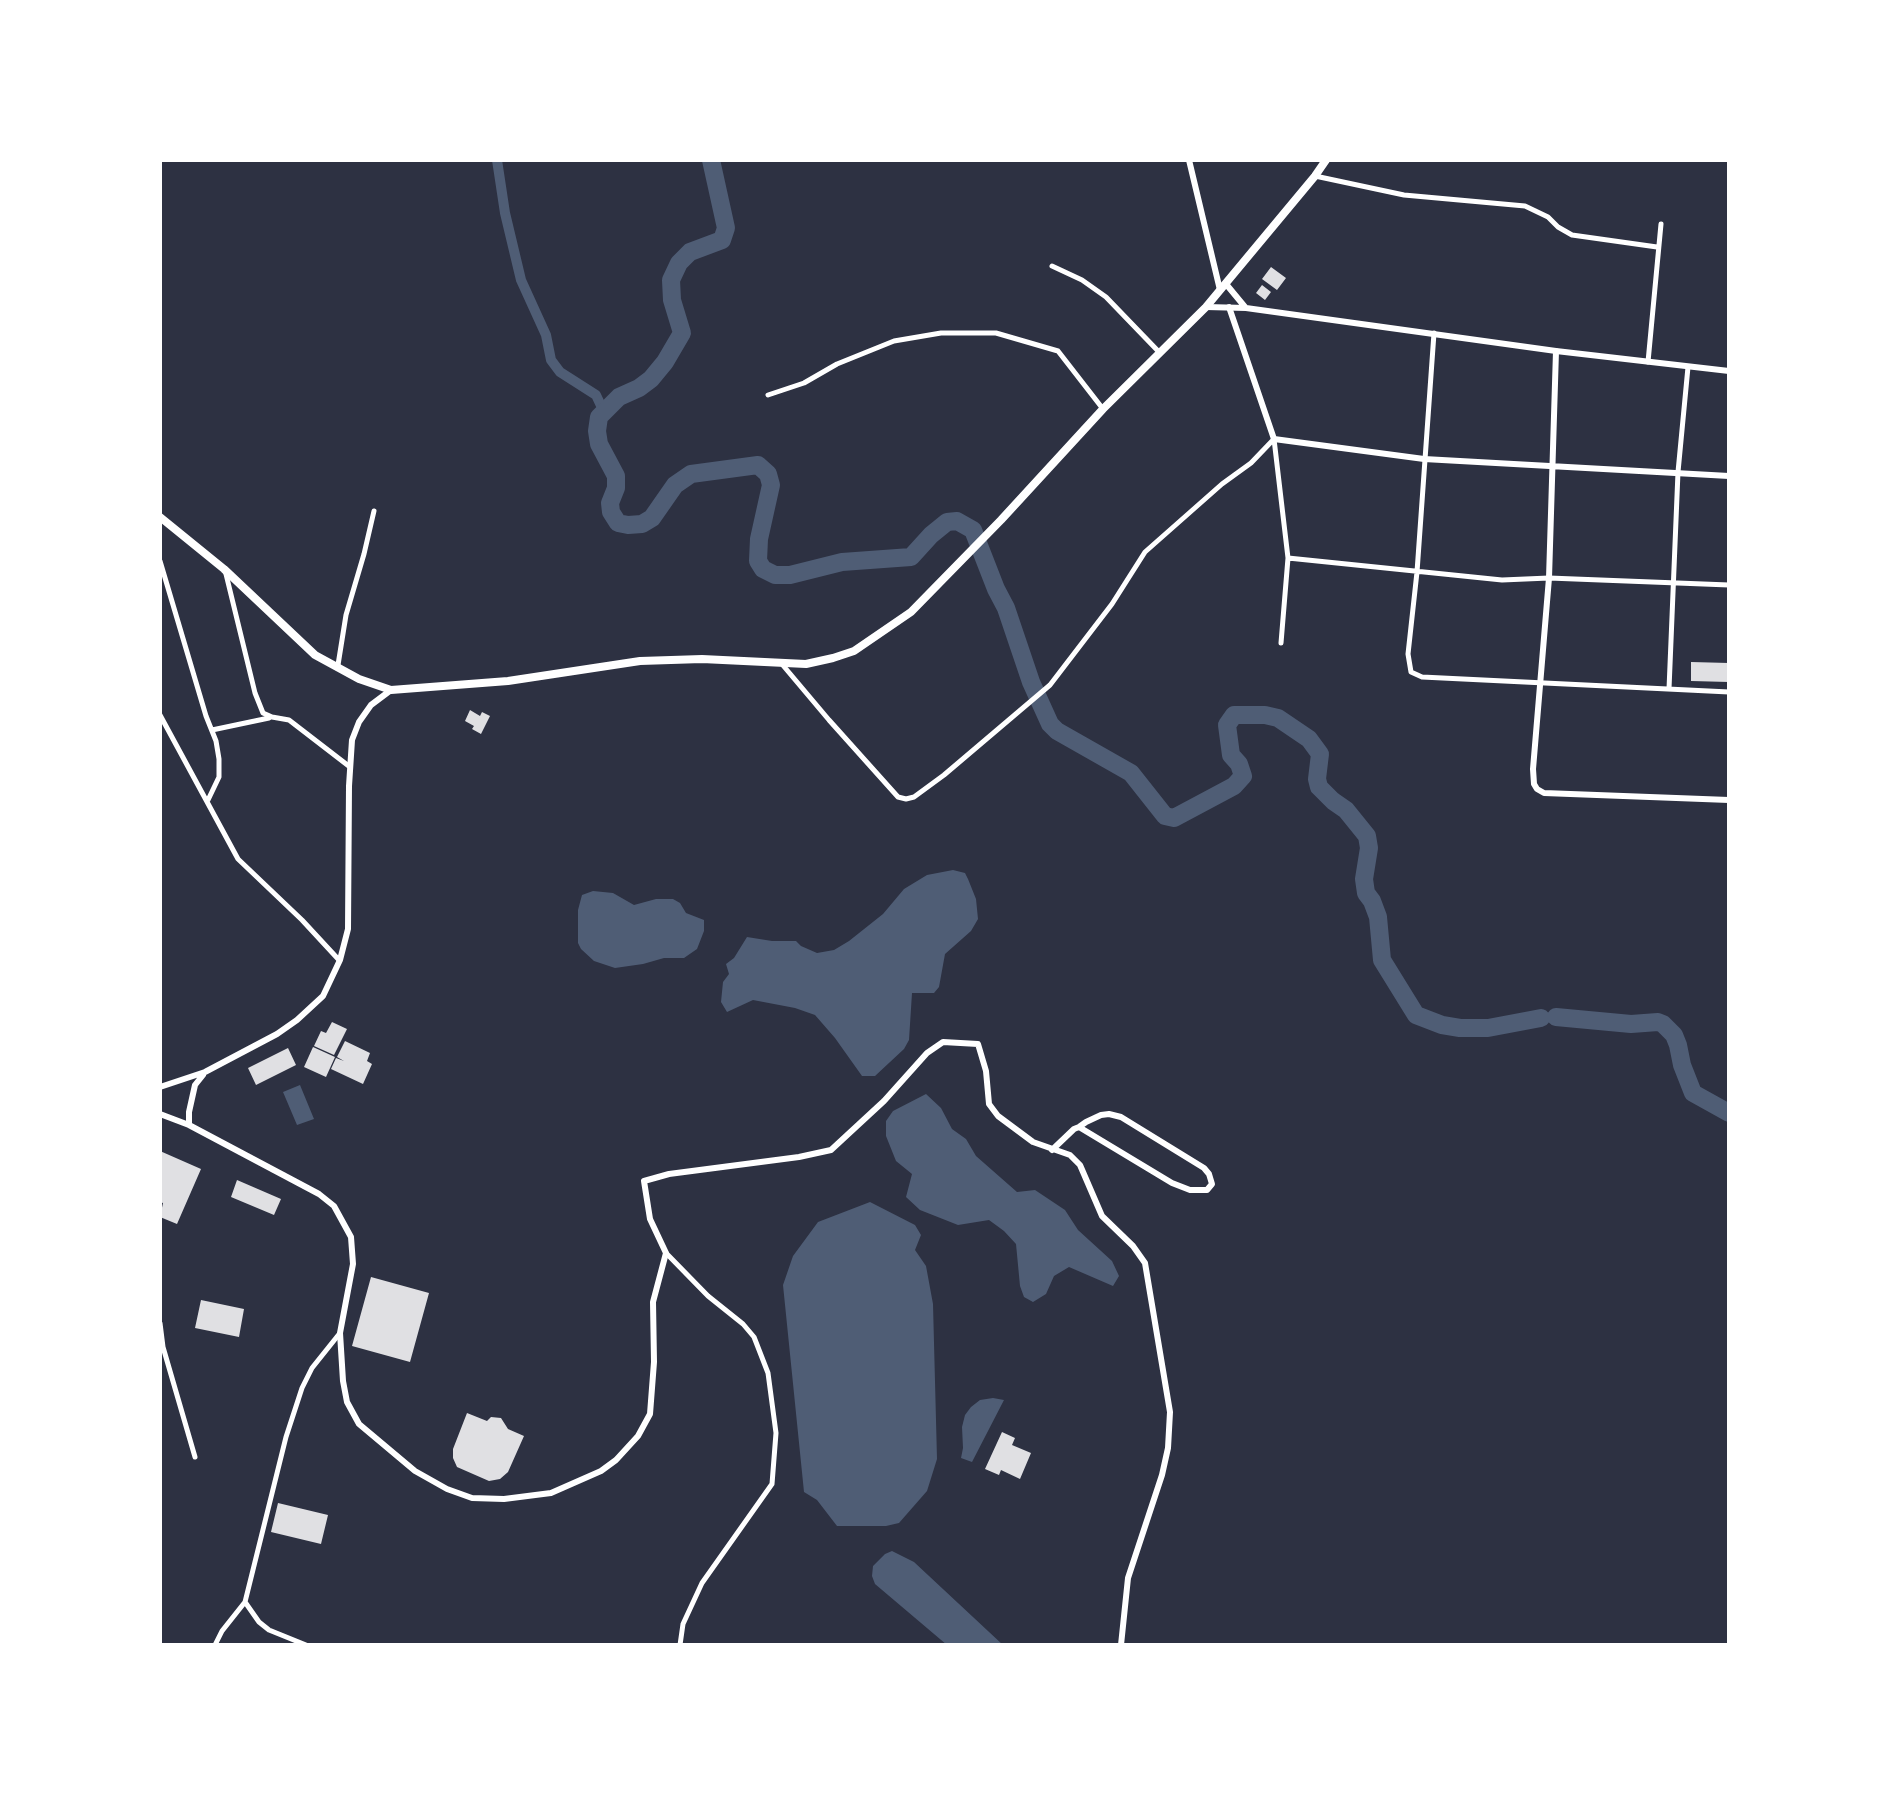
<!DOCTYPE html>
<style>
body{margin:0}
#map{position:relative;width:1889px;height:1805px;overflow:hidden;background:#2d3142;font-family:"Space Grotesk",sans-serif}
canvas{display:block}
.frame{position:absolute;inset:0;border:162px solid #fff;pointer-events:none}
</style>
<div id="map">
<canvas width="1889" height="1805"></canvas>
<div class="frame"></div>
</div>
<script>
const context = document.querySelector('canvas').getContext('2d');
context.lineJoin = 'round';
function fill(path, color) { context.fillStyle = color; context.fill(path, 'evenodd'); }
const poly = rows => new Path2D(rows.map(r => 'M' + r).join(''));
function strokePath(path, color, width, dash) { context.strokeStyle = color; context.lineWidth = width; context.lineCap = dash ? 'butt' : 'round'; context.setLineDash(dash || []); context.stroke(path); }
const water = poly([
 [953,870,965,873,968,879,976,899,978,919,971,931,945,954,939,987,934,993,912,993,909,1040,904,1049,875,1076,862,1076,835,1038,815,1015,795,1008,753,1000,727,1012,721,1002,723,982,729,974,726,964,734,958,747,937,772,941,796,941,801,946,817,953,834,950,849,941,883,914,904,889,927,875],
 [593,891,613,893,634,905,656,899,673,899,680,903,686,913,704,920,704,931,697,949,684,958,664,958,643,964,615,968,594,961,581,949,578,943,578,910,582,895],
 [300,1085,314,1119,297,1125,283,1092],
 [926,1094,941,1108,952,1129,966,1139,976,1156,1017,1192,1035,1190,1065,1210,1078,1230,1112,1261,1119,1276,1113,1286,1069,1267,1054,1276,1046,1294,1033,1302,1024,1297,1020,1286,1016,1244,1004,1231,989,1220,958,1225,920,1210,906,1197,912,1174,896,1161,886,1136,886,1121,893,1111],
 [870,1202,915,1225,921,1235,915,1250,926,1266,933,1304,937,1459,927,1491,899,1523,886,1526,837,1526,817,1500,804,1492,783,1285,793,1256,818,1222],
 [993,1398,1004,1400,972,1462,961,1458,963,1448,962,1427,965,1415,971,1407,980,1400],
 [892,1551,914,1562,1003,1645,947,1645,875,1584,872,1576,873,1566,885,1554]
]);
const canal = poly([
 [497,160,505,213,521,280,546,335,551,360,560,372,596,395,603,410]
]);
const river = poly([
 [711,160,726,228,722,240,690,252,679,263,671,280,672,300,682,333,665,362,651,379,639,388,619,397,599,417,597,431,599,444,616,476,616,488,610,503,611,512,618,523,628,525,642,524,652,518,675,485,691,474,758,465,768,474,771,485,759,539,758,561,763,569,775,575,790,575,842,562,911,557,931,535,947,522,957,521,973,530,996,589,1006,608,1031,682,1050,724,1057,731,1131,773,1165,816,1174,818,1234,786,1243,776,1239,764,1231,755,1227,725,1234,715,1265,715,1278,718,1309,739,1320,754,1317,779,1319,787,1333,801,1346,810,1367,836,1369,848,1364,879,1366,893,1372,901,1378,917,1382,960,1416,1015,1442,1025,1460,1028,1488,1028,1541,1018],
 [1556,1017,1631,1024,1658,1022,1663,1024,1674,1035,1678,1045,1682,1065,1693,1093,1729,1113]
]);
const building = poly([
 [1271,267,1286,278,1277,290,1262,279],
 [1262,285,1271,292,1265,300,1256,293],
 [1691,662,1729,663,1729,682,1691,681],
 [470,710,480,716,482,712,490,716,481,734,472,729,474,726,465,721],
 [332,1022,347,1029,334,1055,314,1046,321,1031,326,1033],
 [345,1041,370,1053,367,1061,372,1064,363,1084,331,1069,336,1058,344,1061,337,1057],
 [313,1047,335,1057,326,1077,304,1067],
 [288,1048,296,1065,256,1085,248,1068],
 [160,1151,201,1169,177,1224,160,1217,163,1203,160,1202],
 [237,1180,281,1199,274,1215,231,1197],
 [371,1277,429,1293,410,1362,352,1346],
 [201,1300,244,1309,239,1337,195,1328],
 [467,1413,487,1421,491,1417,501,1418,508,1429,524,1436,508,1472,500,1479,489,1481,457,1467,453,1458,453,1449],
 [1002,1432,1015,1438,1012,1445,1031,1453,1020,1479,1001,1470,999,1475,985,1469],
 [278,1503,328,1515,321,1544,271,1532]
]);
const minor = poly([
 [1315,176,1404,195,1525,206,1548,217,1558,227,1572,235,1657,247],
 [1052,266,1082,280,1106,297,1159,352],
 [1434,333,1417,572,1408,654,1411,672,1422,677,1729,692],
 [1648,362,1661,224],
 [768,395,804,383,837,364,894,341,941,333,996,333,1058,351,1103,409],
 [1274,439,1288,558,1281,643],
 [1288,558,1502,580,1549,578,1729,585],
 [160,561,206,716,216,741,219,759,219,777,208,800],
 [225,570,255,693,263,713,272,717,289,720,350,767],
 [781,663,829,720,898,797,906,799,914,797,944,775,1050,685,1112,604,1145,552,1222,484,1251,463,1274,439],
 [338,665,346,615,364,554,374,511],
 [1669,689,1678,472,1688,367],
 [160,715,238,859,302,920,339,960],
 [212,730,269,718],
 [666,1253,708,1296,743,1324,754,1337,768,1373,776,1433,772,1484,702,1583,683,1624,680,1645],
 [160,1323,163,1347,195,1457],
 [245,1602,259,1622,269,1630,306,1645],
 [215,1645,222,1631,245,1602,286,1437,302,1388,312,1368,340,1333]
]);
const tertiary = poly([
 [1189,160,1220,290],
 [1229,307,1274,439,1424,459,1729,476],
 [1556,351,1549,578,1533,769,1534,784,1537,789,1544,793,1729,800],
 [160,1087,205,1072,277,1034,297,1020,323,996,340,960,348,929,349,786,352,740,359,722,371,705,391,690],
 [160,1114,189,1125,319,1194,334,1206,351,1237,353,1264,340,1333,343,1381,347,1402,359,1424,415,1471,447,1489,472,1498,504,1499,551,1493,601,1471,616,1460,638,1436,650,1414,654,1362,653,1302,666,1253,650,1219,644,1181,669,1174,799,1157,831,1150,884,1101,927,1053,943,1042,978,1044,986,1071,989,1104,998,1116,1033,1142,1070,1155,1080,1165,1102,1216,1133,1246,1145,1263,1170,1412,1168,1448,1162,1475,1128,1578,1121,1645],
 [189,1125,189,1112,195,1085,203,1075],
 [1052,1150,1074,1129,1079,1127,1086,1122,1101,1115,1109,1114,1121,1117,1204,1168,1209,1174,1212,1184,1207,1190,1190,1190,1172,1183,1079,1127]
]);
const secondary = poly([
 [1226,284,1245,307],
 [1206,307,1246,308,1556,351,1729,371]
]);
const primary = poly([
 [160,517,224,569,315,655,359,679,391,690,508,681,640,661,702,659,806,664,833,658,854,651,911,612,1001,520,1103,409,1206,307,1315,176,1326,160]
]);
fill(water, '#4f5d75');
strokePath(canal, '#4f5d75', 10);
strokePath(river, '#4f5d75', 18);
fill(building, '#e0e0e3');
strokePath(minor, '#fff', 5);
strokePath(tertiary, '#fff', 6);
strokePath(secondary, '#fff', 6);
strokePath(primary, '#fff', 8);
</script>
